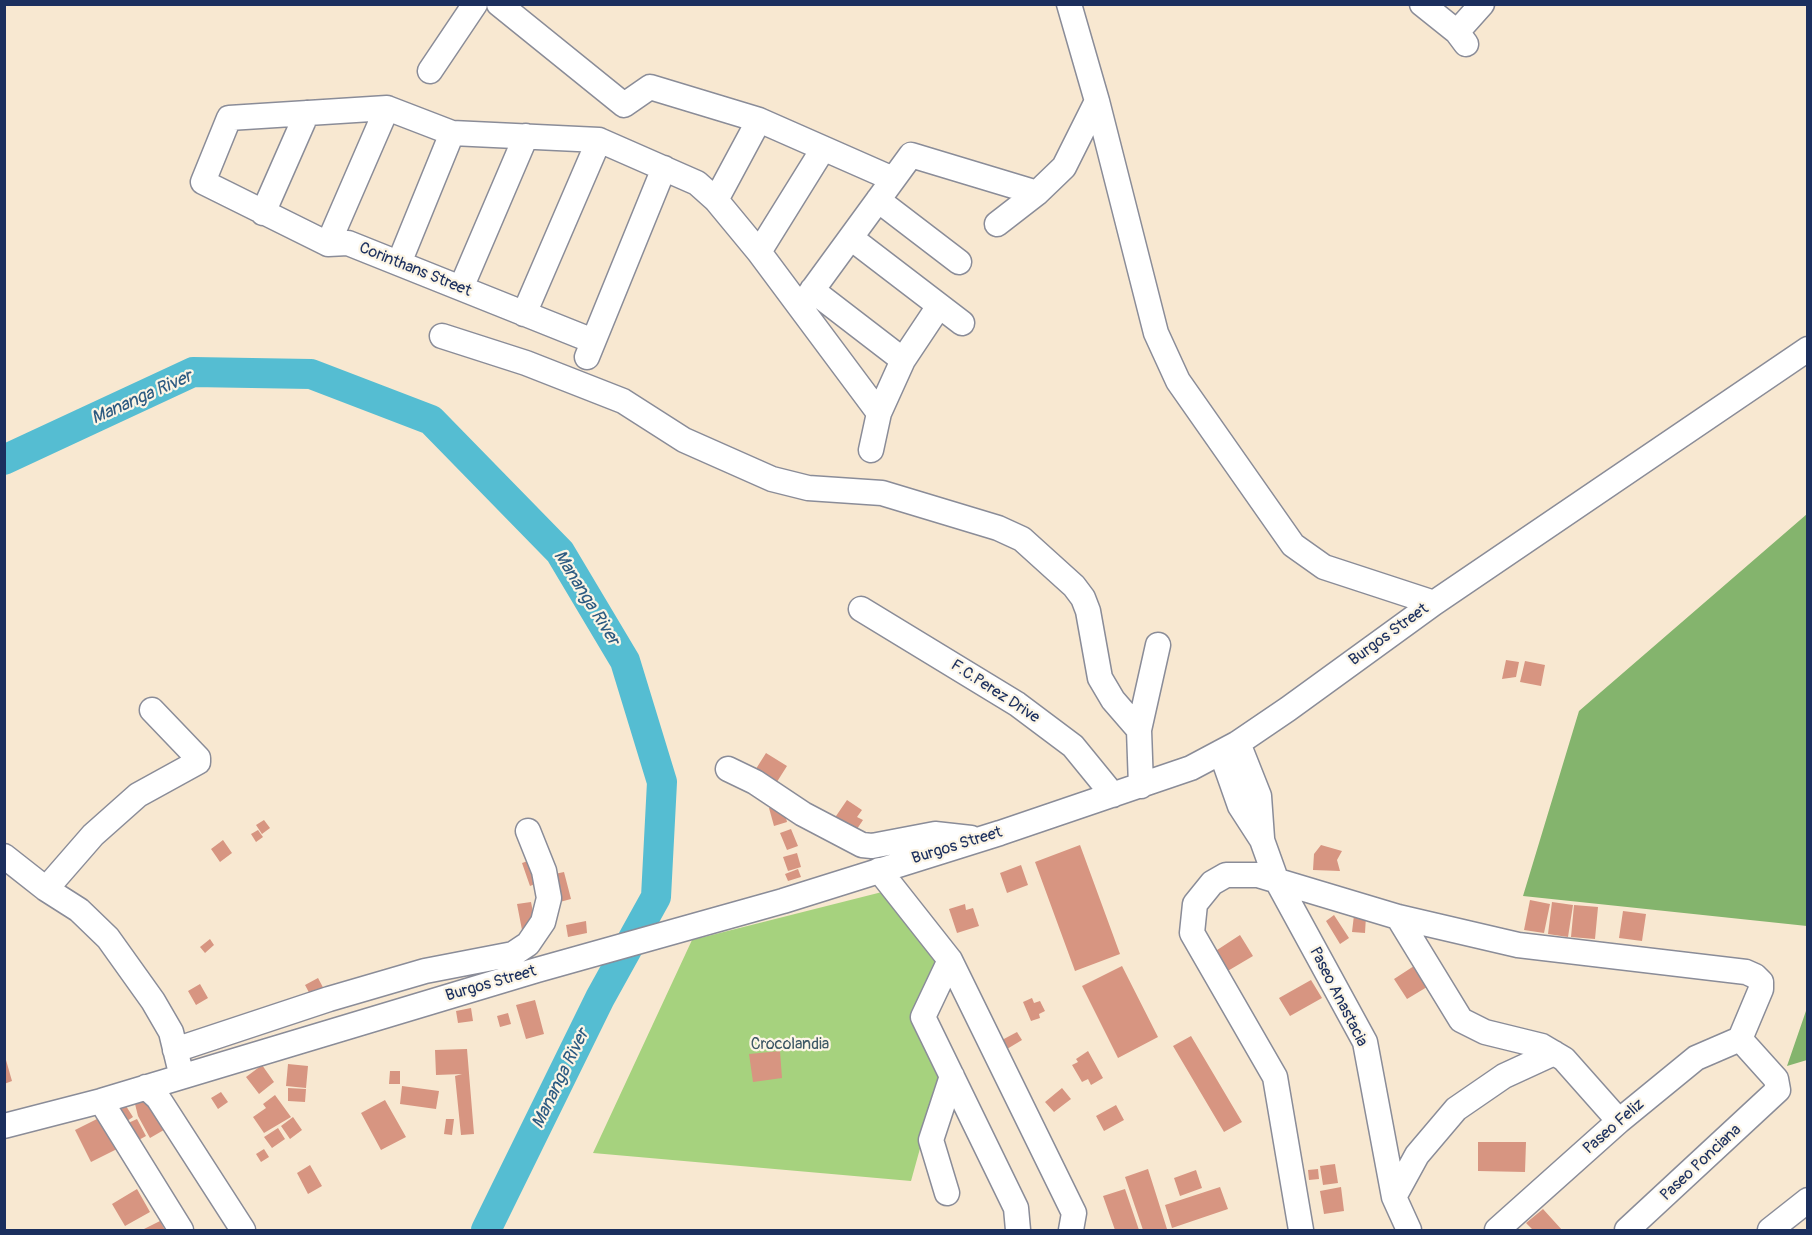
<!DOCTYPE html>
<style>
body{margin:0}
#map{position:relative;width:1812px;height:1235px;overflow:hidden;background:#f8e8d1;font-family:Pangolin,sans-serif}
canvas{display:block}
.frame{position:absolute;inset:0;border:6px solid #1b2f5e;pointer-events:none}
</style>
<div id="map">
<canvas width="1812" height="1235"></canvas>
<div class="frame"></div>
</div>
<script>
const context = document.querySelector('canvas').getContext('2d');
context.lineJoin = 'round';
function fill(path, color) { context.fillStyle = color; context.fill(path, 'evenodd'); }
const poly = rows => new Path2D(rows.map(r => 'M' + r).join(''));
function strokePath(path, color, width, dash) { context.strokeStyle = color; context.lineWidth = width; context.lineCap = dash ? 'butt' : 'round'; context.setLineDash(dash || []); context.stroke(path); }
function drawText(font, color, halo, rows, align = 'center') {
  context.font = font + ' Pangolin,sans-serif'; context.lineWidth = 4.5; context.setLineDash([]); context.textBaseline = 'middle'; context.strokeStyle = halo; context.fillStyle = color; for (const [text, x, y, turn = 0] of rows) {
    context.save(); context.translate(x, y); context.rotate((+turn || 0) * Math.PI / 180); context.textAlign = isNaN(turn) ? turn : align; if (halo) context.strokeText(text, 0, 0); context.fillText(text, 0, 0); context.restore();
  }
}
const green = poly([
 [886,891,939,958,911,1012,942,1069,911,1181,593,1153,692,940]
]);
const forest = poly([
 [1807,514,1807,926,1523,896,1579,711],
 [1807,1008,1807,1060,1787,1066]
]);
const river = poly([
 [4,460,193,372,311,374,431,420,560,552,625,661,662,782,656,897,600,998,486,1230]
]);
const building = poly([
 [1506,660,1519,662,1516,677,1502,679],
 [1525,661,1545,665,1541,686,1520,682],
 [766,753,787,766,775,785,754,772],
 [847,800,862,810,857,817,863,820,855,832,834,819],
 [783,805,787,822,774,826,769,808],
 [264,820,270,828,262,834,256,825],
 [791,829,798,846,787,850,780,833],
 [258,830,263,837,256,842,251,834],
 [223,840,232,853,220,862,211,849],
 [1080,845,1120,954,1075,971,1035,862],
 [1321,845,1342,851,1337,860,1340,871,1313,870,1314,854],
 [797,853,801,867,788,871,783,857],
 [537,858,545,880,530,886,522,863],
 [1021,865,1028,885,1007,893,1000,873],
 [798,869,801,877,788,881,785,874],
 [564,872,571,899,556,903,550,875],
 [1530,900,1550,904,1544,933,1524,930],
 [531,902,536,927,522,930,517,904],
 [1552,902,1573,905,1568,937,1548,934],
 [965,904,966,910,973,908,979,926,957,933,949,909],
 [1574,905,1598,907,1595,939,1571,937],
 [1623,911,1646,914,1642,941,1619,938],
 [1334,915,1349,938,1340,944,1326,921],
 [1354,915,1366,916,1365,933,1352,932],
 [586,921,587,933,568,937,566,925],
 [1240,935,1253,956,1226,972,1214,952],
 [210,939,214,945,205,953,200,947],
 [1122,966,1158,1037,1118,1058,1082,986],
 [1414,966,1427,987,1407,999,1394,979],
 [318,978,326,993,313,1000,305,985],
 [1311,980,1322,998,1290,1016,1279,998],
 [200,984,208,998,196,1005,188,991],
 [1032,998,1034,1003,1040,1001,1045,1011,1039,1014,1040,1018,1031,1021,1023,1002],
 [535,1000,544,1034,526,1039,516,1005],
 [471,1008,473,1021,458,1023,456,1011],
 [508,1013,511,1024,500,1027,497,1016],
 [1017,1032,1022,1040,1007,1049,1002,1040],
 [1191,1036,1242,1122,1224,1132,1173,1046],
 [467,1049,474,1134,461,1135,455,1076,462,1074,436,1075,435,1050],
 [780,1051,782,1078,753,1082,749,1054],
 [1088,1051,1103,1078,1091,1085,1088,1079,1082,1082,1072,1065,1078,1062,1076,1059],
 [4,1053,12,1081,4,1084],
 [288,1064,308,1066,306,1088,286,1086],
 [262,1065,274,1082,259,1094,246,1077],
 [390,1071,400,1071,400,1084,389,1084],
 [402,1086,439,1091,436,1109,400,1104],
 [288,1088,306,1089,305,1102,288,1101],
 [1062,1088,1071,1099,1054,1112,1045,1102],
 [221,1092,228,1102,218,1109,211,1098],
 [275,1095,291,1117,264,1133,253,1117,266,1108,263,1104],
 [152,1097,169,1127,150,1138,138,1116,135,1104],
 [385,1100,406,1137,381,1150,361,1113],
 [1116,1105,1124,1120,1104,1131,1096,1116],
 [126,1106,133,1117,124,1123,116,1112],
 [107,1114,123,1146,91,1162,75,1130],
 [293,1117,302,1130,290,1139,281,1126],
 [137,1119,146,1136,135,1142,126,1124],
 [446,1119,454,1119,452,1135,444,1134],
 [278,1128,285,1139,272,1148,264,1137],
 [1478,1142,1526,1142,1525,1172,1478,1171],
 [264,1149,269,1157,261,1162,256,1154],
 [1335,1164,1338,1183,1323,1185,1320,1166],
 [310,1165,322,1186,308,1194,297,1173],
 [1148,1169,1167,1229,1162,1230,1143,1230,1125,1177],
 [1318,1169,1319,1179,1309,1180,1308,1170],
 [1196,1170,1202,1188,1180,1196,1174,1178],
 [1220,1187,1228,1209,1172,1228,1165,1205],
 [1341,1187,1344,1211,1324,1214,1320,1191],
 [137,1189,150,1212,125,1226,112,1204],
 [1125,1189,1139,1230,1115,1230,1103,1196],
 [1543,1209,1562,1230,1533,1230,1526,1223],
 [160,1221,165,1230,142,1230]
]);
const minor = poly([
 [499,4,624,105,650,87,759,120,893,179],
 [1069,4,1097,101,1156,333,1178,381,1293,545,1324,567,1434,603],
 [1422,4,1457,32,1466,44],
 [1457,32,1482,4],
 [430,71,475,4],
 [716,200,759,120],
 [878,200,959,262],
 [263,213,307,113],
 [997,224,1037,193,1064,167,1097,101],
 [851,238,962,323],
 [328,244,387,108],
 [759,252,823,149],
 [399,263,452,133],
 [461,288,526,136],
 [812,290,903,360],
 [800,307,911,155,1037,193],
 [524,314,599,140],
 [442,336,526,363,623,401,684,440,772,479,808,488,882,493,998,528,1022,539,1074,586,1083,598,1088,611,1100,678,1113,700,1139,730],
 [593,341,348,243,328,244,203,182,229,118,387,108,452,133,599,140,697,183,716,200,759,252,879,413],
 [587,357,664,168],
 [871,450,879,413,903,360,939,306],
 [861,609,1017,704,1073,746,1113,795],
 [1238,743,1259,796,1262,838],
 [1221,752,1240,806,1262,840,1276,879,1365,1042,1394,1197,1409,1230],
 [728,769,755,782,803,814,862,845,872,846,935,834,971,838],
 [1141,786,1139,730,1158,645],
 [4,856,46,889,79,910,108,938,153,1001,171,1032,179,1065],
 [879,870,950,960,1074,1213,1071,1230],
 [46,889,93,835,138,795,198,762,198,758,152,710],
 [1398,917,1461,1020,1485,1032,1542,1046,1564,1059,1619,1121],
 [950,960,923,1017,1016,1208,1018,1230],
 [175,1050,329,999,425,971,513,954,528,944,543,922,549,898,544,871,528,831],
 [146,1087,158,1098,243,1230],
 [101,1101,181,1230],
 [4,1126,101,1101,537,970,783,901,1000,833,1191,768,1238,743,1288,709,1434,603,1808,349],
 [947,1193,931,1140,952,1076],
 [1394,1197,1417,1155,1456,1109,1504,1076,1554,1053],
 [1301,1230,1275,1077,1192,933,1195,904,1212,883,1226,875,1258,875,1398,917,1518,945,1746,972,1755,976,1761,982,1761,989,1740,1039,1776,1079,1778,1090,1627,1230],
 [1497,1230,1619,1121,1696,1058,1740,1039],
 [1770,1230,1808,1200]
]);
const streetNames = [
 ["Corinthans Street",415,270,22],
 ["Burgos Street",1389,635,-36],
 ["F.C.Perez Drive",995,692,33],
 ["Burgos Street",957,846,-17],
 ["Burgos Street",491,984,-16],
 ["Paseo Anastacia",1338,997,63],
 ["Paseo Feliz",1614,1127,-41],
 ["Paseo Ponciana",1701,1163,-43]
];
const parkNames = [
 ["Crocolandia",790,1045]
];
const waterNames = [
 ["Mananga River",142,398,-24],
 ["Mananga River",586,598,58],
 ["Mananga River",561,1079,-64]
];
fill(green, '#a6d27e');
fill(forest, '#84b46d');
strokePath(river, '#55bdd2', 30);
fill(building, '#d79581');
strokePath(minor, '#8a8c98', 27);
strokePath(minor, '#fff', 24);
drawText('16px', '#1b2f5e', '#fcf5e5', streetNames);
drawText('16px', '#3e5866', '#fcf5e5', parkNames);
drawText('italic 18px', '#2c5a81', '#fcf5e5', waterNames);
</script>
